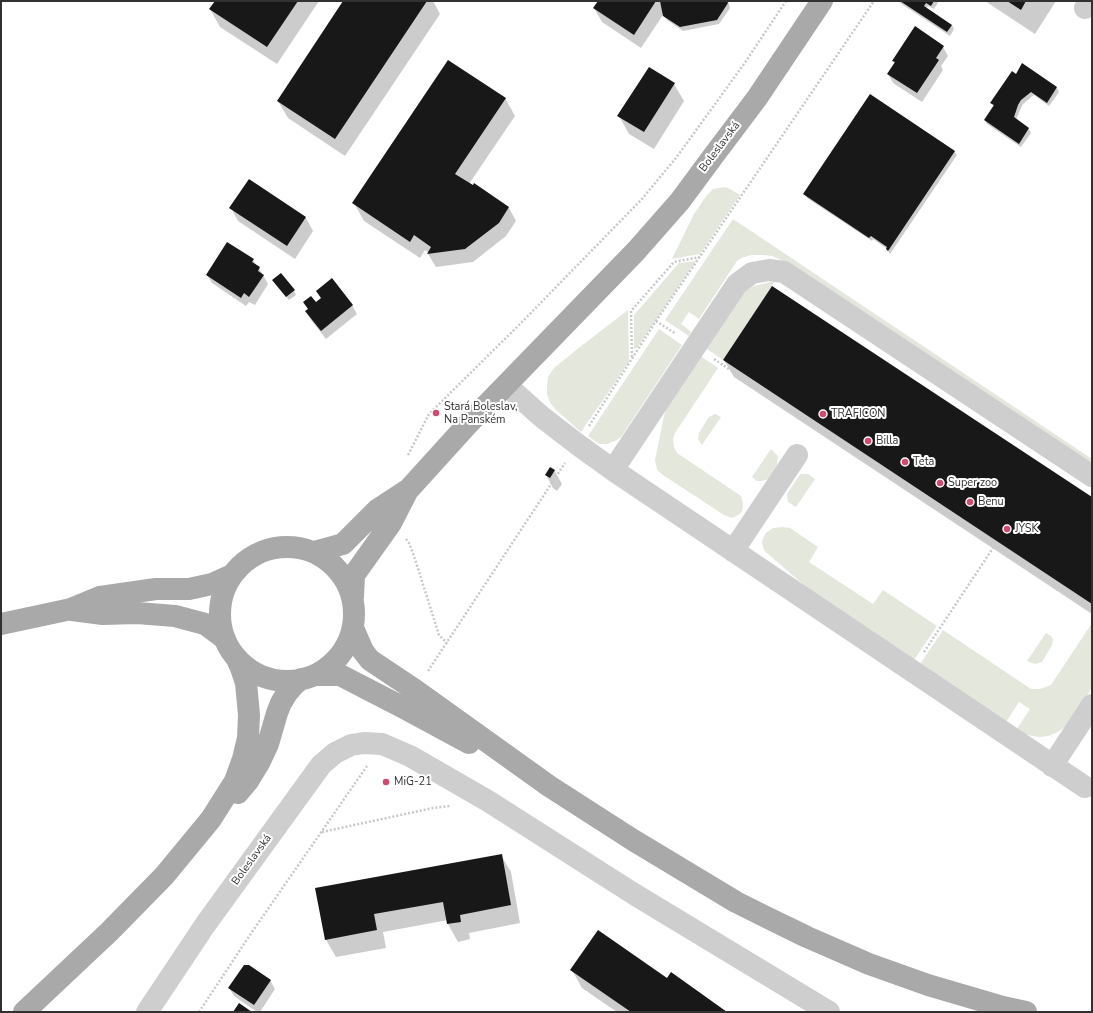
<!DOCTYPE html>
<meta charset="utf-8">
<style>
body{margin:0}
#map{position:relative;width:1093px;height:1013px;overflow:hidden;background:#fff;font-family:"Nunito Sans",sans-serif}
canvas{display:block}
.frame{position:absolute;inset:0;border:2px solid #313131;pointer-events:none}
</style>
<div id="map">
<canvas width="1093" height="1013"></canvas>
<div class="frame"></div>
</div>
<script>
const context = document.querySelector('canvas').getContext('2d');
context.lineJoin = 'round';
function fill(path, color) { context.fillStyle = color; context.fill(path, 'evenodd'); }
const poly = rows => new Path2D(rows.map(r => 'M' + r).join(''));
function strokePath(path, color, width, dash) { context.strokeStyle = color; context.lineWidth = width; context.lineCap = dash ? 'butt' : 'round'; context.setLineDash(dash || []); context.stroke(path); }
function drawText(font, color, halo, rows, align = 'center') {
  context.font = font + ' "Nunito Sans",sans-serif'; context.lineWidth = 4; context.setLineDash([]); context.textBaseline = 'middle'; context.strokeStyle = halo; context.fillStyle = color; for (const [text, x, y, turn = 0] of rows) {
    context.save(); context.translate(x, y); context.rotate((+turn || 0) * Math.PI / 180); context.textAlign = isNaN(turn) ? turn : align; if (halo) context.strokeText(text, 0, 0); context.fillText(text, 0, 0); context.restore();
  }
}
const green = poly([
 [725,187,730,189,740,195,700,254,672,259,694,214,707,195,713,189],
 [733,219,1092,459,1092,466,790,264,772,256,763,255,751,255,742,258,737,261,699,319,689,312,681,324,691,332,689,336,665,320],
 [696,261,637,348,634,349,634,315,679,263],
 [774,281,772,286,723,360,704,347,744,291,754,286],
 [628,310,629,362,581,432,557,411,550,403,547,394,547,387,548,377,554,368,580,347],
 [659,329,682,345,621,437,617,440,607,444,599,444,588,436],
 [699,355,718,368,675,433,673,439,674,447,677,453,741,496,743,503,743,508,741,513,736,516,732,518,724,515,663,475,657,470,655,460,664,416,668,402],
 [715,414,721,417,702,445,698,439,699,433,709,417],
 [771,449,778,456,777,465,768,479,762,481,757,481,752,477],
 [801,474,808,474,815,479,796,507,788,502,787,495,788,492,799,476],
 [782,527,790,528,818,547,809,562,873,604,883,590,937,626,914,660,814,594,767,553,764,550,762,543,763,538,766,533,773,528],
 [1092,623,1092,687,1078,713,1067,725,1058,732,1048,736,1039,737,1032,736,1022,733,1017,729,1030,709,1019,702,1006,722,920,664,943,630,1031,689,1040,689,1051,685],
 [1046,633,1051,636,1053,639,1052,645,1042,662,1035,664,1032,663,1027,661]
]);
const shadow = poly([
 [216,1,319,1,277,64,220,27,210,9],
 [345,1,433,1,440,14,345,156,288,118,278,101],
 [599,1,728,1,730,8,719,24,683,31,667,20,663,15,641,48,602,22,594,8],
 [899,1,939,1,934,9,928,6,926,9,952,25,954,29,950,36,900,3],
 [985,1,1056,1,1035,34],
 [943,47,948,56,941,66,943,70,922,102,893,83,888,74,895,64,893,61],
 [1023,65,1057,88,1059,92,1049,106,1034,95,1023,104,1020,110,1016,120,1029,129,1031,133,1021,147,987,124,985,120,994,107,991,103,1016,75],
 [674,84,684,101,654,149,629,134,619,116],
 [505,98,515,116,469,184,473,187,474,185,509,208,516,221,506,236,473,262,436,267,428,254,429,253,425,250,420,258,364,221,354,203],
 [954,151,957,155,890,254,887,249,873,239,872,241,807,198,805,194],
 [249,180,306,218,313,231,295,259,238,221,231,208],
 [253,260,257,266,259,268,268,284,255,305,249,302,246,306,212,283,207,275],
 [276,284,294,291,296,295,289,300],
 [322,299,352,305,357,314,326,339,311,320,306,311],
 [724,360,1092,498,1092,614,734,377],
 [554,470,562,484,557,491,553,488,546,475],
 [501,855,511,872,520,923,469,933,470,939,458,942,448,924,448,920,383,932,386,948,336,957,326,940,316,889],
 [572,970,667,979,725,1012,617,1012,582,988],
 [270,980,275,989,260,1012,257,1012,234,996,229,988]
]);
const building = poly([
 [215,1,298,1,267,47,209,9],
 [343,1,427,1,335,139,277,101],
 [598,1,656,1,634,35,593,8],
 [660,1,727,1,728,3,717,20,680,27,663,16],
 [900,1,934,1,931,6,926,3,924,6,952,25,947,32],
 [1007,1,1026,1,1021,10],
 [915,26,944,46,936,58,939,60,917,93,887,74,895,62,892,61],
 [448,60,506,98,455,174,473,185,474,183,509,207,499,223,465,249,427,254,431,247,414,235,410,242,352,203],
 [1022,63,1057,87,1047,103,1031,92,1021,100,1018,105,1014,117,1029,128,1019,144,984,120,994,105,990,103,1012,71,1016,74],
 [649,67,675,83,644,132,617,116],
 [870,94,955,151,888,251,886,249,887,247,871,236,869,238,803,194],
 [249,179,306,217,287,246,229,208],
 [227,242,254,259,252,262,260,267,258,271,264,275,249,297,244,293,241,298,206,275],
 [281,273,295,290,286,297,272,280],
 [332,278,353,305,321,331,305,311,308,309,303,302,311,296,316,302,321,298,316,291],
 [772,286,1092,497,1092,604,723,360],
 [550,467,555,470,550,478,545,475],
 [502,854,511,905,460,915,461,922,447,924,443,902,374,914,377,930,325,940,315,888],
 [598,930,667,978,671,972,727,1012,631,1012,570,970],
 [244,965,249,965,271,980,254,1005,228,988],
 [239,1003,252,1012,233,1012]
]);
const path = poly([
 [656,321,676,334],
 [632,357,631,311,674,262,700,257],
 [714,359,1092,610],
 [589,426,656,321,874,1],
 [408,455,429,414,521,323,641,200,676,158,744,64,786,1],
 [406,539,409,543,414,556,439,635,447,643],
 [924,652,995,545],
 [428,671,565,463],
 [322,832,433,808,450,806],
 [199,1012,252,932,367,766]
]);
const minor = poly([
 [1085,8,1090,1],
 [506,385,542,417,577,444,613,470,1085,787],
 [613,470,737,284,752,273,769,270,784,272,1092,476],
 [733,551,797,455],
 [1052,766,1092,705],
 [147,1012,205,925,321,765,335,753,351,745,364,743,382,744,410,756,488,801,634,894,829,1012]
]);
const major = poly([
 '220 614a67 67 0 1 1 134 0a67 67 0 1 1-134 0Z',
 [314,552,343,544,377,510,409,489,468,424,636,251,680,201,714,155,757,98,822,1],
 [353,597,354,575,391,523,408,490],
 [72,610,103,614,137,613,175,616,205,624,225,639],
 [1,624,71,609,100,597,156,589,189,589,212,584,232,575],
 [353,628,363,651,370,660,415,690,549,786,633,840,736,902,766,917,807,937,869,964,928,985,1003,1007,1026,1012],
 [316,675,340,675,404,708,469,743],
 [238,793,248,781,259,763,268,744,277,713,281,703,287,693,294,685,301,679],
 [24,1012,109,932,164,876,211,819,235,781,243,759,248,738,249,715,246,683,241,668,237,659]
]);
const markers = [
 [436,413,4,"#d24a6f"],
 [823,414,4,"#d24a6f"],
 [868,441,4,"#d24a6f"],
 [905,462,4,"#d24a6f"],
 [940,483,4,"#d24a6f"],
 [970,502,4,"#d24a6f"],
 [1007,529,4,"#d24a6f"],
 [386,782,4,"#d24a6f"]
];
const streetNames = [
 ["Boleslavská",720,147,-53],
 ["Boleslavská",252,860,-54]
];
const poiNames = [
 ["Stará Boleslav,",444,407],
 ["Na Panském",444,420],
 ["TRAFICON",831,414],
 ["Billa",876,441],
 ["Teta",913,462],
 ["Super zoo",948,483],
 ["Benu",978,502],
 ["JYSK",1015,529],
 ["MiG-21",394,782]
];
fill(green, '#e3e7dc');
fill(shadow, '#0003');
fill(building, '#181818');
strokePath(path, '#c8c8c8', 2.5, [2, 2]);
strokePath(minor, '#cecece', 22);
strokePath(major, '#a9a9a9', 22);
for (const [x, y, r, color] of markers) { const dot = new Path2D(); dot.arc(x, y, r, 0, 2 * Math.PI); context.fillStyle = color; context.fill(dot); strokePath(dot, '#fff', 1.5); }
drawText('11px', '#313131', '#fff', streetNames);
drawText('11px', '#313131', '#fff', poiNames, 'left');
</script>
